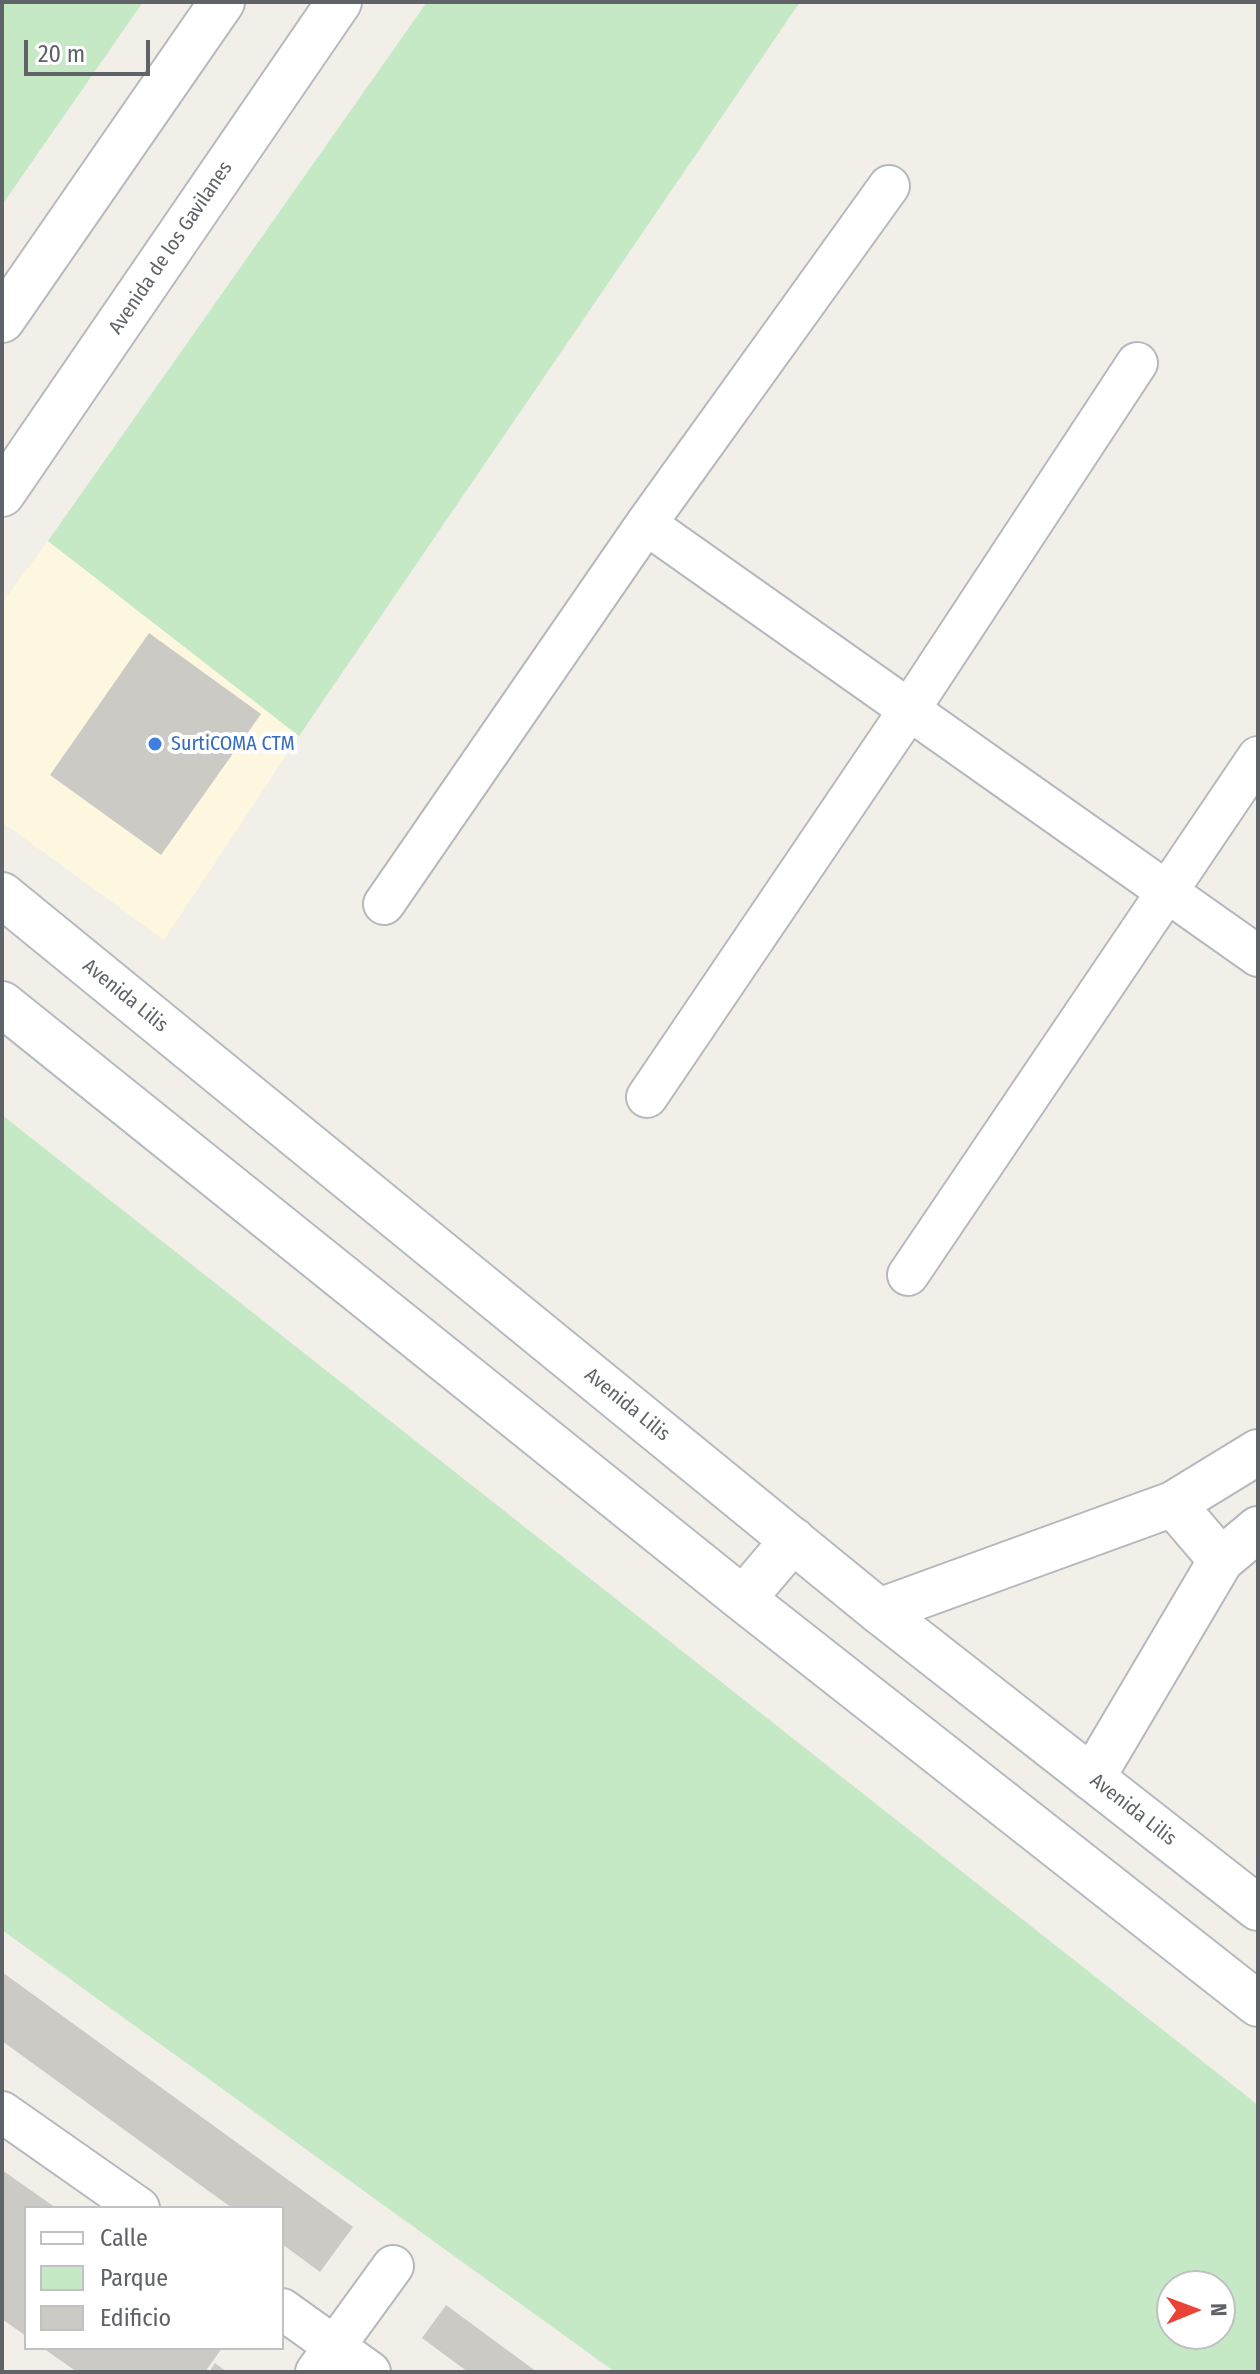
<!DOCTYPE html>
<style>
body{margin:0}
#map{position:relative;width:1260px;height:2374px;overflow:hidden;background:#f1efe8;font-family:"Fira Sans Condensed",sans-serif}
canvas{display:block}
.frame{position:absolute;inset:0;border:4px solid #5f6368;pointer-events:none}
.legend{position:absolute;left:24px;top:2206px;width:260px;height:144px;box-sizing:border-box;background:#fff;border:2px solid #bfc1c3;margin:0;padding:10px 14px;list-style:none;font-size:24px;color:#5f6368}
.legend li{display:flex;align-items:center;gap:16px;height:40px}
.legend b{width:40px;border:2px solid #bfc1c3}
.north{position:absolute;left:1156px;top:2270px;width:80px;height:80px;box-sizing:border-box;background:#fff;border:2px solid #bfc1c3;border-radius:50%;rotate:89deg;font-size:22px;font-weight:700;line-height:32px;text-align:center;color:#5f6368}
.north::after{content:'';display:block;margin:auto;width:28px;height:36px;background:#ea4335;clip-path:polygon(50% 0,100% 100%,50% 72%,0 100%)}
.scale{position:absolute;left:24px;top:40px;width:126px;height:36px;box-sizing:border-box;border:4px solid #5f6368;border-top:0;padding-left:10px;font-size:24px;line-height:28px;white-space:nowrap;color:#5f6368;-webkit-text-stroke:6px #fff;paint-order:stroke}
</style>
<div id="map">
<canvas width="1260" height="2374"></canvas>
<div class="frame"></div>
<ul class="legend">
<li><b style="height:10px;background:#fff"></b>Calle</li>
<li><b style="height:22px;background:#c5e8c5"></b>Parque</li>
<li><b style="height:22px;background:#cccac5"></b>Edificio</li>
</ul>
<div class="north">N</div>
<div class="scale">20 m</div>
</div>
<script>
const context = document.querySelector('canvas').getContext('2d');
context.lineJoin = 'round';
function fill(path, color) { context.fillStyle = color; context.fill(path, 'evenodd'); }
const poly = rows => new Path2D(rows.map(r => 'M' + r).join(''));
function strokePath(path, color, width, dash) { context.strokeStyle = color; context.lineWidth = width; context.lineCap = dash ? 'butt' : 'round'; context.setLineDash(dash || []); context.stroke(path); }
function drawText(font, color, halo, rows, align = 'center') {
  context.font = font + ' "Fira Sans Condensed",sans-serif'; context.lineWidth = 8; context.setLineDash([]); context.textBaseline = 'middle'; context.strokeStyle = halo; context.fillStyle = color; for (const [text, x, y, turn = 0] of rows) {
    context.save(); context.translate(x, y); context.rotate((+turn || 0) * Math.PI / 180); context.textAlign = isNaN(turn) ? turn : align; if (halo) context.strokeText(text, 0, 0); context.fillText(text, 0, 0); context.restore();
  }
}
const commercial = poly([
 [48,541,299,736,164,940,2,822,2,603]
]);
const green = poly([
 [2,2,143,2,2,205],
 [427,2,800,2,299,736,48,541],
 [2,1115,1258,2105,1258,2372,615,2372,2,1930],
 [1172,2286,1220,2286,1220,2334,1172,2334]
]);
const building = poly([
 [149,633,261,714,161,855,50,775],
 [2,1972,353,2227,320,2272,282,2244,282,2208,232,2208,2,2041],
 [2,2170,56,2208,26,2208,26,2336,2,2319],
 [446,2305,537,2372,468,2372,422,2338],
 [43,2348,222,2348,205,2372,77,2372],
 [215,2363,227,2372,209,2372]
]);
const minor = poly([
 [646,524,1258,956],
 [384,904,646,524,889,186],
 [647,1097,909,710,1137,363],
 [908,1275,1258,757],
 [2,2112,139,2208],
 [282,2309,370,2372],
 [316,2372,393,2266]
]);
const tertiary = poly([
 [1173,1504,1221,1560],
 [879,1611,1173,1504,1258,1452],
 [1092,1778,1221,1560,1258,1529]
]);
const secondary = poly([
 [2,320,222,2],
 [2,494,339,2],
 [2,895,879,1611,1258,1908],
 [2,1004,743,1599,1258,2004],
 [743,1599,793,1540]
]);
const markers = [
 [155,744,8,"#3f7fe0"]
];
const streetNames = [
 ["Avenida de los Gavilanes",171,248,-56],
 ["Avenida Lilis",125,996,39],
 ["Avenida Lilis",627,1405,39],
 ["Avenida Lilis",1133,1810,38]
];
const shopNames = [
 ["SurtiCOMA CTM",171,744]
];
fill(commercial, '#fef7e0');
fill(green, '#c5e8c5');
fill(building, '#cccac5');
strokePath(minor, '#b5b8bc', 44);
strokePath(tertiary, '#b5b8bc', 48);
strokePath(secondary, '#b6babf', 48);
strokePath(minor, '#fff', 40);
strokePath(tertiary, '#fff', 44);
strokePath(secondary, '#fff', 44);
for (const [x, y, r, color] of markers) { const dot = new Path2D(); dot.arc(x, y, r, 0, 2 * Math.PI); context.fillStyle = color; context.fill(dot); strokePath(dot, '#fff', 3); }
drawText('20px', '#5f6368', '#fff', streetNames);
drawText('20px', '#366cbe', '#fff', shopNames, 'left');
</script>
